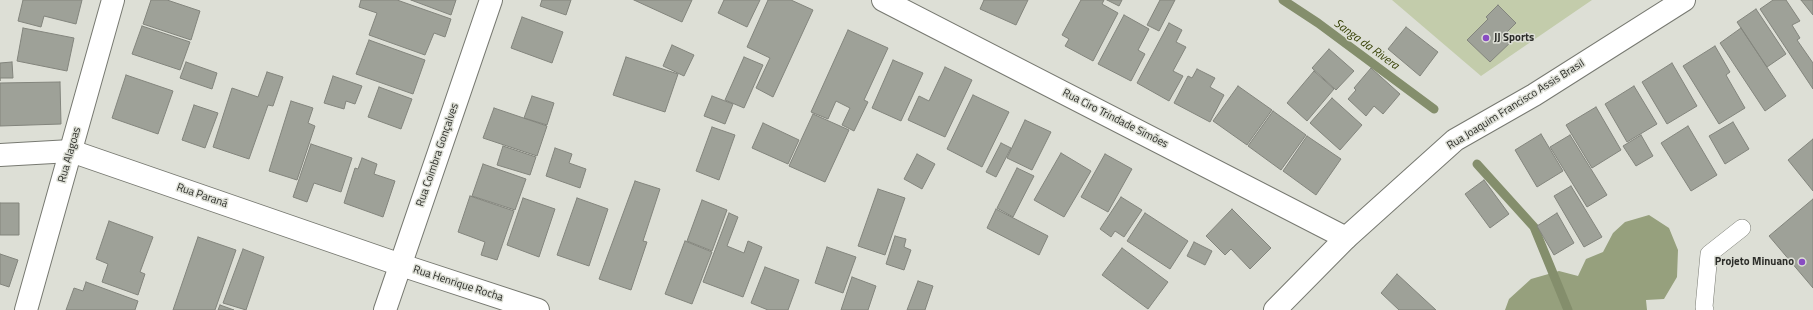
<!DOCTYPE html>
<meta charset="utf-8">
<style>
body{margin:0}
canvas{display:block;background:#dddfd6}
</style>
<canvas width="1813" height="310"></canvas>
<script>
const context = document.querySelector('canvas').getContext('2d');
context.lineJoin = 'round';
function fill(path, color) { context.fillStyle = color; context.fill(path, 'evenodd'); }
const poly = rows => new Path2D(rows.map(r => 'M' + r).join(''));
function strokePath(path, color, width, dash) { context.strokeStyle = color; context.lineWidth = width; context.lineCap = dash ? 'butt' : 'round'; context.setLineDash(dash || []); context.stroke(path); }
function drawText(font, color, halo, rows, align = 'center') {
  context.font = font + ' "Titillium Web",sans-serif'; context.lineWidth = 3; context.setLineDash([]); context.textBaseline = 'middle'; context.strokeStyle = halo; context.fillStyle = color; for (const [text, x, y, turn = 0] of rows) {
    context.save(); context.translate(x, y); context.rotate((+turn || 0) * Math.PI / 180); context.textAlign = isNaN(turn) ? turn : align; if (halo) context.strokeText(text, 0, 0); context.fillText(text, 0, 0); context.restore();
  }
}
const green = poly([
 [1392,0,1592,0,1481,76]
]);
const forest = poly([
 [1649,215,1669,228,1678,250,1677,277,1664,299,1646,300,1647,310,1505,310,1509,299,1531,279,1559,271,1578,276,1586,259,1603,252,1613,233,1625,222]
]);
const stream = poly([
 [1283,0,1318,23,1434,109],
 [1477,164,1534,227,1568,310]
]);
const building = poly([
 [23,0,82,0,76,24,44,16,41,27,18,21,23,0],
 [151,0,167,0,200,11,191,40,143,24,151,0],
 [361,0,397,0,451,19,445,37,434,33,425,55,369,35,377,13,359,7,361,0],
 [411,0,456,0,451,15,411,0],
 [542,0,571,0,566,15,540,6,542,0],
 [634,0,692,0,682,22,634,0],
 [724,0,760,0,747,27,718,13,724,0],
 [768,0,791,0,813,10,773,97,756,88,770,58,747,47,768,0],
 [984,0,1028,0,1016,25,980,9,984,0],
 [1081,0,1104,0,1102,4,1118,13,1093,61,1065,46,1069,39,1062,35,1081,0],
 [1107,0,1122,0,1119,6,1107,0],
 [1160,0,1175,0,1159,31,1147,25,1160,0],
 [1773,0,1786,0,1800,21,1792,25,1800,38,1797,40,1813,63,1813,89,1760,9,1773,0],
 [1801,0,1813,0,1813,15,1801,0],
 [1498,5,1516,23,1507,32,1514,39,1490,62,1467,40,1488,19,1486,17,1498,5],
 [1756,9,1786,54,1767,67,1737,22,1756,9],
 [1124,15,1149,29,1138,50,1145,54,1131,81,1098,64,1124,15],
 [522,17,563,32,552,63,511,48,522,17],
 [1169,23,1182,30,1176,42,1186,47,1173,71,1183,76,1169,101,1137,83,1169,23],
 [142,26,190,42,180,70,132,54,142,26],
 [1406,27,1438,52,1420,76,1388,49,1406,27],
 [23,28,74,38,67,71,17,61,23,28],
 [1741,28,1786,96,1765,111,1720,43,1741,28],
 [848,30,888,48,864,100,868,102,854,131,842,125,850,108,836,101,828,119,811,112,848,30],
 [369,40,425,60,413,94,356,74,369,40],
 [672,45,694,55,684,76,663,66,672,45],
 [1715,46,1730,72,1726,75,1745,108,1719,124,1683,66,1715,46],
 [1329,49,1354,71,1336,90,1312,68,1329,49],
 [626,57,678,74,665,112,613,95,626,57],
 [744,57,763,65,744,108,725,100,744,57],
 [893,60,923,73,901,121,872,108,893,60],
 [12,62,13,78,0,78,0,81,0,63,12,62],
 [186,62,217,73,212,89,180,78,186,62],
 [1672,63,1697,106,1667,124,1642,82,1672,63],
 [945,67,972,80,945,137,908,120,919,96,929,101,945,67],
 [1371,68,1400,94,1383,114,1374,106,1366,116,1348,99,1356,90,1354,88,1371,68],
 [1197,69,1215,78,1210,87,1224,95,1210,122,1174,103,1188,76,1192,78,1197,69],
 [1314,71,1334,89,1307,121,1287,103,1314,71],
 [267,72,283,77,273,106,268,105,249,159,213,147,232,88,258,97,267,72],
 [126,75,173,91,158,134,112,118,126,75],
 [333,76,362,86,355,104,346,101,344,109,324,103,333,76],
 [60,82,61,124,0,126,0,83,60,82],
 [1238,86,1272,110,1247,145,1213,121,1238,86],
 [1634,86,1657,124,1627,142,1605,104,1634,86],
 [379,87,412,99,401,129,368,117,379,87],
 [973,95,1009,112,982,167,947,149,973,95],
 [532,96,554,103,547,125,524,118,532,96],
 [712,96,733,104,725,124,704,116,712,96],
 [1332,98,1362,125,1340,150,1310,123,1332,98],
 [291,101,313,108,308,123,315,126,297,180,269,171,291,101],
 [194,105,218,113,205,148,182,140,194,105],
 [1596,107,1621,150,1592,168,1566,125,1596,107],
 [494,108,547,126,537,156,483,138,494,108],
 [1273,111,1306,135,1281,170,1248,146,1273,111],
 [813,114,849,130,825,182,789,166,813,114],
 [1025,120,1051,132,1032,170,1007,158,1025,120],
 [1733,122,1749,149,1725,164,1709,136,1733,122],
 [763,123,799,140,788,164,752,148,763,123],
 [1688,126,1717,175,1691,191,1661,143,1688,126],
 [712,127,735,135,719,180,696,171,712,127],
 [1541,134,1563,171,1537,187,1515,150,1541,134],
 [1570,135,1607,195,1587,207,1550,147,1570,135],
 [1641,135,1653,156,1636,166,1623,146,1641,135],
 [1307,136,1341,159,1316,195,1283,171,1307,136],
 [1813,139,1813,191,1788,160,1813,139],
 [1001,143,1011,148,996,177,986,172,1001,143],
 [311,144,352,158,341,192,314,183,307,202,293,197,311,144],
 [503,146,536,157,530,175,497,165,503,146],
 [555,148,572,154,569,163,586,169,580,188,546,176,555,148],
 [1061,153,1091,171,1064,217,1034,200,1061,153],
 [917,154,935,164,922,189,904,179,917,154],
 [1105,154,1132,169,1108,212,1081,197,1105,154],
 [362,158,377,164,374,174,395,181,383,217,344,203,355,168,358,169,362,158],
 [483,164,526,179,515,210,472,196,483,164],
 [1017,168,1034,176,1013,217,997,208,1017,168],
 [1484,180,1509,214,1490,228,1465,194,1484,180],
 [635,181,660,189,643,241,647,242,631,290,599,279,635,181],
 [1571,186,1602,237,1584,247,1554,196,1571,186],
 [878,189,905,198,885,255,858,246,878,189],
 [470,196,514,211,497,260,481,255,485,242,458,232,470,196],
 [1121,197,1142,210,1124,237,1115,231,1111,237,1100,229,1121,197],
 [523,198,555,209,539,257,507,245,523,198],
 [577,198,608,209,589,266,557,255,577,198],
 [1813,199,1813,288,1769,236,1813,199],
 [702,200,727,210,712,251,687,241,702,200],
 [0,203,19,203,19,235,0,235,0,203],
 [996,209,1048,236,1039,255,987,228,996,209],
 [1232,209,1271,248,1250,269,1231,249,1225,255,1206,236,1232,209],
 [729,213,738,217,727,246,744,253,748,241,762,247,743,297,703,282,729,213],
 [1145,213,1188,241,1170,269,1127,241,1145,213],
 [1557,213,1574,243,1554,255,1537,226,1557,213],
 [109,221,153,237,140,272,145,274,138,295,102,282,108,264,96,259,109,221],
 [895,236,906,239,904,247,911,250,904,270,886,264,895,236],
 [198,237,236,250,215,310,173,310,198,237],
 [685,241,712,252,692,304,665,294,685,241],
 [1194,242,1212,251,1205,265,1187,256,1194,242],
 [827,247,856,257,843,293,815,283,827,247],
 [1122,248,1168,282,1148,309,1102,275,1122,248],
 [243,249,264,257,246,310,223,303,243,249],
 [0,254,18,260,9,287,0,284,0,254],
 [765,267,799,280,788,310,768,310,751,303,765,267],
 [1397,274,1436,310,1399,310,1381,293,1397,274],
 [852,277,876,286,868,310,841,310,852,277],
 [918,281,933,286,925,310,907,310,918,281],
 [86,282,138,301,135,310,66,310,74,288,83,291,86,282],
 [220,305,234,310,218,310,220,305]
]);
const service = poly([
 [1705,310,1704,307,1709,254,1742,228]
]);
const minor = poly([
 [883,0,1346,238],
 [26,310,113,0],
 [385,310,491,0]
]);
const tertiary = poly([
 [0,155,71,151,401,265,538,310],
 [1275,310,1346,238,1455,140,1534,95,1684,0]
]);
const markers = [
 [1486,38,4,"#884cc2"],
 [1802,262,4,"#884cc2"]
];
const poiNames = [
 ["JJ Sports",1494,38],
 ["Projeto Minuano",1794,262,"right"]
];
const streetNames = [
 ["Rua Joaquim Francisco Assis Brasil",1516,105,-32],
 ["Rua Ciro Trindade Simões",1115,119,27],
 ["Rua Alagoas",70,155,-74],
 ["Rua Coimbra Gonçalves",438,155,-71],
 ["Rua Paraná",202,196,19],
 ["Rua Henrique Rocha",458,284,18]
];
const waterNames = [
 ["Sanga da Rivera",1366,45,36]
];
fill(green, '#c3ccab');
fill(forest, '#96a07d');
strokePath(stream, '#848e6c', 9);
fill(building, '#9ea198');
strokePath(building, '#83857d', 1);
strokePath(service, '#777971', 18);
strokePath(minor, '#777971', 24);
strokePath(tertiary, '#777971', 24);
strokePath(service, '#fff', 17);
strokePath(minor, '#fff', 22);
strokePath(tertiary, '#fff', 22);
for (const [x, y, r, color] of markers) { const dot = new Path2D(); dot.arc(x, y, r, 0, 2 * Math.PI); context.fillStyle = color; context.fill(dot); strokePath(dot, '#dddfd6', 1.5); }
drawText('bold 11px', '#2c2d29', '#dddfd6', poiNames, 'left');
drawText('11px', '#2c2d29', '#dddfd6', streetNames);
drawText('italic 12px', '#374206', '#dddfd6', waterNames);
</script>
